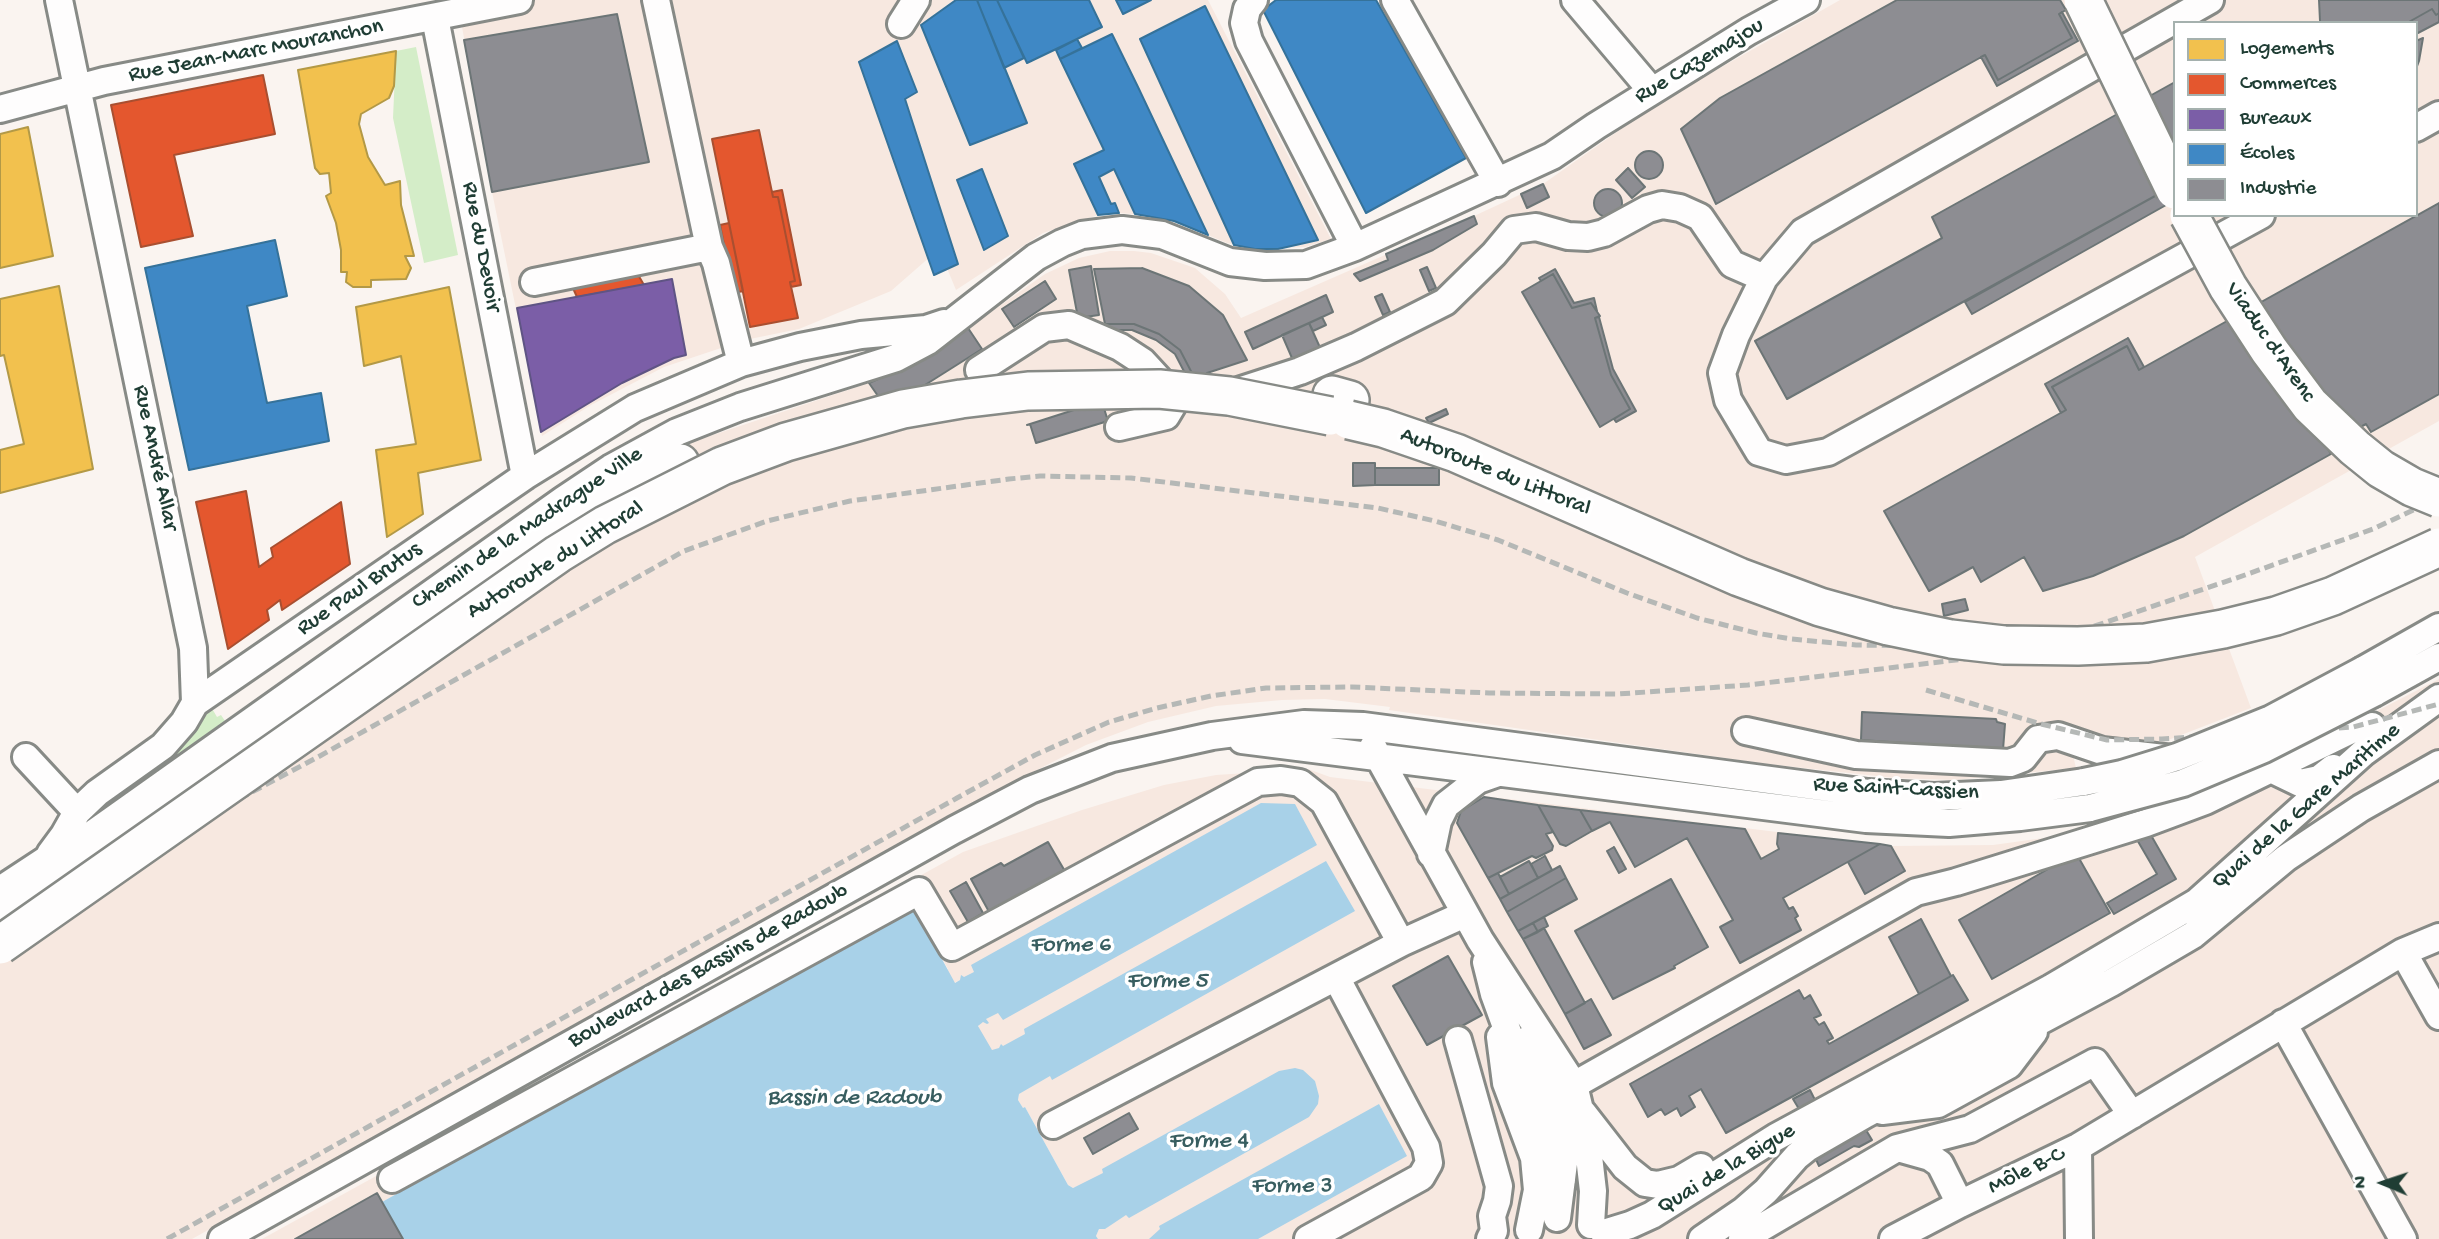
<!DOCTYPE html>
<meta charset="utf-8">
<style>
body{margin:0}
#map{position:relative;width:2439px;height:1239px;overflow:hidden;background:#faf4f0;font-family:"Gochi Hand",sans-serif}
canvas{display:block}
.legend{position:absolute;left:2173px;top:21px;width:245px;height:196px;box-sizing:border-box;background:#fff;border:2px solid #a5b1ae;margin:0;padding:9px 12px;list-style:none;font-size:21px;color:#1f3d34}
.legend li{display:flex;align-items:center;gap:14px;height:35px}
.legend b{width:35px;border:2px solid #a5b1ae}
.north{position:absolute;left:2348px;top:1148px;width:70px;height:70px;-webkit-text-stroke:5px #fff;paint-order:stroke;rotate:272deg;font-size:19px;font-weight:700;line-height:28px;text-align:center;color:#1f3d34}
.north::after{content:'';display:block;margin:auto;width:24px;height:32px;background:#1f3d34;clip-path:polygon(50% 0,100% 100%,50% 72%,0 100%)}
</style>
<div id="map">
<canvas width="2439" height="1239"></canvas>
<ul class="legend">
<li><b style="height:19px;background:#f2c14e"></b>Logements</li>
<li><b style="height:19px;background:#e4572e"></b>Commerces</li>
<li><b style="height:19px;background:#7b5ea7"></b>Bureaux</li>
<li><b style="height:19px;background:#3f88c5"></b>Écoles</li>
<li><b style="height:19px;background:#8d8d92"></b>Industrie</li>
</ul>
<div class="north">N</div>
</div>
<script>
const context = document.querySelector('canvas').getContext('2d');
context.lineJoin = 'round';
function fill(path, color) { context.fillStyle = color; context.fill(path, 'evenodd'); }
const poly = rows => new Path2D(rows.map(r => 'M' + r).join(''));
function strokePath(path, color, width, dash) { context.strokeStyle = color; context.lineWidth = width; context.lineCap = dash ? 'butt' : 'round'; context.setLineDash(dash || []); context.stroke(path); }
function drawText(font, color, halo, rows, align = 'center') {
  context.font = font + ' "Gochi Hand",sans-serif'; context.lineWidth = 7; context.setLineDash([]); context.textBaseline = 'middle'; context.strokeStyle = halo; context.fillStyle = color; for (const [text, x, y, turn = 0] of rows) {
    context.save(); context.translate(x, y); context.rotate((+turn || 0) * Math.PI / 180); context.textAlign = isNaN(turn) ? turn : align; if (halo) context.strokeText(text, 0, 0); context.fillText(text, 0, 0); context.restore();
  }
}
const built = poly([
 [488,0,1208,0,1331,239,1305,247,1255,249,1227,243,1174,221,1145,215,1119,213,1098,215,1043,233,956,290,939,249,891,291,799,329,745,340,664,367,591,405,542,436,492,192,460,16],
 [1840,0,2439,0,2439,421,2195,557,2251,708,2163,742,2105,743,2072,751,2076,768,1954,780,1895,778,1767,764,1389,710,1390,707,1325,699,1282,700,1216,706,1148,722,1086,745,988,795,192,1239,0,1239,0,907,577,505,695,441,872,382,905,367,964,331,1045,274,1079,258,1110,251,1134,251,1151,253,1195,268,1225,294,1241,318,1474,216,1543,184,1658,103],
 [2175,23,2416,23,2416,215,2175,215],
 [2439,679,2439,1239,1098,1239,1096,1236,1099,1229,1107,1228,1091,1181,1073,1188,1068,1185,1025,1107,1023,1108,1018,1100,1019,1094,1033,1085,1003,1047,994,1051,989,1048,978,1029,979,1024,986,1020,960,980,954,983,952,982,946,971,948,969,913,906,382,1202,403,1239,262,1239,963,852,1082,810,1164,785,1216,775,1308,769,1330,777,1891,846,1993,845,2094,831,2094,825,2149,813,2253,775]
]);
const green = poly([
 [416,47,458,255,424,263,393,118,396,51],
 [210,705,217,717,221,715,229,727,96,820,94,815,103,803]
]);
const water = poly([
 [1261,803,1295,804,1317,845,1003,1020,998,1013,986,1019,989,1023,987,1024,983,1022,978,1026,992,1050,999,1048,1001,1044,1003,1046,1025,1034,1024,1029,1326,861,1355,911,1052,1080,1050,1076,1019,1094,1018,1100,1023,1108,1025,1107,1068,1185,1073,1188,1103,1173,1102,1169,1279,1071,1295,1068,1303,1070,1315,1081,1319,1096,1318,1104,1309,1117,1129,1218,1126,1215,1105,1229,1099,1229,1096,1236,1098,1239,403,1239,382,1202,913,906,955,983,960,980,961,975,964,977,974,972,971,965],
 [1379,1104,1407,1156,1258,1239,1149,1239,1160,1229,1159,1226]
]);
const homes = poly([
 [396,51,394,86,389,98,361,114,359,124,368,157,385,185,400,181,401,205,414,256,405,256,411,268,406,279,371,280,371,287,353,287,346,282,347,272,341,272,341,250,336,223,326,196,331,193,329,173,320,174,315,168,298,70,396,51],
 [28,127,53,256,0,268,0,134,28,127],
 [59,286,93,469,0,493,0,450,24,444,4,355,0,356,0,299,59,286],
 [449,287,481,460,418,473,423,514,387,537,376,450,416,444,401,356,364,366,356,307,449,287]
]);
const shops = poly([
 [263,75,275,134,174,155,193,236,141,247,111,105,263,75],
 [759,130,773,197,778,197,795,281,790,282,798,318,750,327,712,139,759,130],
 [782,190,801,285,791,287,790,282,795,281,778,197,773,197,772,192,782,190],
 [729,223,743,291,734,293,720,225,729,223],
 [637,273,644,285,577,297,572,286,637,273],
 [246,491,259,567,273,557,271,548,341,502,350,564,282,610,280,600,267,610,269,620,228,649,196,502,246,491]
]);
const offices = poly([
 [672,279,686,355,674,358,622,383,541,432,517,308,672,279]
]);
const schools = poly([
 [956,0,977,0,1027,123,970,145,921,25,956,0],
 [977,0,997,0,1024,58,1004,68,977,0],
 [997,0,1089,0,1102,27,1027,63,997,0],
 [1116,0,1151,0,1123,14,1116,0],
 [1276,0,1376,0,1466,158,1366,213,1263,10,1276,0],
 [1205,6,1318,240,1278,249,1255,249,1234,245,1140,39,1205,6],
 [1112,34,1138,87,1208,235,1174,221,1135,214,1114,169,1099,177,1111,204,1115,203,1119,213,1098,215,1074,164,1104,150,1060,59,1112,34],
 [1077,39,1082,48,1060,59,1056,50,1077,39],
 [897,41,917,92,905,99,958,264,934,275,859,62,897,41],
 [982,169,1008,236,984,250,957,180,982,169],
 [275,240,287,296,247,306,267,403,321,393,329,441,189,470,145,268,275,240]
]);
const industry = poly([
 [1897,0,2060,0,2066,10,2059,14,2072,38,1998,80,1985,55,1716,204,1681,129,1720,98,1897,0],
 [2319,0,2439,0,2439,13,2436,15,2432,9,2407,23,2318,23,2320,21,2319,0],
 [2432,9,2436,15,2439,13,2439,22,2416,34,2416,23,2407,23,2432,9],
 [2062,12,2078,41,1997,86,1981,57,1985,55,1998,80,2072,38,2059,14,2062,12],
 [617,14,649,162,492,192,464,40,617,14],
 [2423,38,2419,61,2416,69,2416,41,2423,38],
 [2175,82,2175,185,1787,399,1755,341,1942,238,1932,217,2175,82],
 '1635 165a14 14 0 1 1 28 0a14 14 0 1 1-28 0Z',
 [1628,168,1645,187,1632,198,1616,180,1628,168],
 [1543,184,1549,197,1527,208,1521,194,1543,184],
 [2175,185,2175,200,1972,314,1965,302,2175,185],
 '1594 203a14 14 0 1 1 28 0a14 14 0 1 1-28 0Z',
 [2439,203,2439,394,2371,432,2366,424,2326,446,2331,454,2184,536,2093,576,2043,591,2024,557,1981,582,1973,567,1929,591,1884,511,2066,410,2052,387,2127,346,2139,370,2439,203],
 [1474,216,1477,224,1433,250,1360,281,1354,274,1388,260,1386,254,1474,216],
 [1091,266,1099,315,1078,318,1069,270,1091,266],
 [1427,267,1436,288,1429,291,1420,270,1427,267],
 [1142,268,1189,286,1223,315,1247,360,1207,373,1209,376,1194,377,1180,350,1159,334,1134,324,1105,324,1094,269,1142,268],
 [1555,269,1574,303,1594,298,1597,311,1591,303,1572,308,1553,274,1541,281,1539,278,1555,269],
 [1553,274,1572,308,1591,303,1600,316,1595,318,1611,375,1630,409,1600,427,1522,292,1553,274],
 [1045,281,1056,299,1014,327,1002,309,1045,281],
 [1382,294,1390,312,1383,315,1375,297,1382,294],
 [1326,295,1333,312,1253,349,1245,332,1326,295],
 [1322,317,1326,325,1313,331,1309,323,1322,317],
 [1599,317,1613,369,1636,411,1616,422,1614,419,1630,409,1611,375,1595,318,1599,317],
 [1309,323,1322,352,1295,365,1282,335,1309,323],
 [1104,324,1134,324,1159,334,1180,350,1194,377,1188,379,1175,354,1156,340,1132,330,1105,330,1104,324],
 [968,328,982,349,887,409,869,383,905,367,968,328],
 [2128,338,2144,367,2139,370,2127,346,2052,387,2066,410,2061,413,2045,384,2128,338],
 [1105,400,1102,402,1108,421,1036,443,1030,424,1027,425,1105,400],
 [1446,409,1448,414,1429,423,1426,418,1446,409],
 [1353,463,1375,463,1375,485,1353,486,1353,463],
 [1375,468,1439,468,1439,485,1375,485,1375,468],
 [1965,599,1968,610,1944,616,1942,604,1965,599],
 [1862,712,1996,719,1997,722,2005,724,2003,750,1861,740,1862,712],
 [1484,797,1538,805,1553,832,1546,834,1553,846,1552,850,1536,858,1532,856,1488,878,1457,823,1461,811,1484,797],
 [1538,805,1580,810,1592,831,1566,846,1560,844,1538,805],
 [1580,810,1745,829,1761,859,1779,849,1777,844,1778,833,1880,844,1783,898,1789,909,1793,907,1798,916,1795,918,1801,930,1740,963,1720,927,1733,920,1687,838,1635,867,1610,822,1592,831,1580,810],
 [2148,830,2176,879,2114,914,2107,903,2157,874,2136,838,2148,830],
 [1048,842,1066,873,993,919,971,879,1001,863,1004,866,1048,842],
 [1880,844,1891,846,1905,871,1865,894,1848,862,1880,844],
 [1614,847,1626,869,1619,873,1607,851,1614,847],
 [2076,853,2110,913,1992,979,1959,920,2076,853],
 [1545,856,1552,870,1538,878,1531,864,1545,856],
 [1529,861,1538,878,1509,894,1500,877,1529,861],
 [1560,866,1566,878,1507,912,1500,899,1560,866],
 [1498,873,1509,894,1500,899,1488,878,1498,873],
 [1566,878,1577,899,1518,931,1507,912,1566,878],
 [1671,879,1708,947,1674,966,1675,968,1613,999,1575,931,1671,879],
 [966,882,983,913,968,922,950,891,966,882],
 [1544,917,1548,926,1538,932,1533,923,1544,917],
 [1921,919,1951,976,1919,994,1889,937,1921,919],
 [1533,923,1538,932,1523,939,1518,931,1533,923],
 [1544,928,1585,1003,1565,1014,1523,939,1544,928],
 [1448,956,1482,1015,1427,1045,1393,986,1448,956],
 [1953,975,1968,1000,1726,1133,1701,1089,1689,1096,1695,1107,1681,1116,1677,1108,1665,1115,1661,1109,1648,1117,1630,1084,1799,990,1804,999,1810,995,1821,1015,1814,1018,1819,1025,1824,1022,1833,1038,1827,1041,1829,1044,1953,975],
 [1591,999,1611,1035,1584,1049,1565,1014,1591,999],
 [1810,1090,1815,1100,1799,1109,1793,1099,1810,1090],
 [1129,1113,1138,1129,1093,1154,1084,1138,1129,1113],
 [1860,1129,1866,1130,1872,1140,1859,1147,1854,1146,1819,1166,1814,1155,1860,1129],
 [377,1193,403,1239,295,1239,377,1193]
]);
const minor = poly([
 [656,0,709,247,716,263,741,363],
 [1254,0,1247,9,1244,23,1249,41,1355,247],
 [1395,0,1498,183],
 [1575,0,1652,91],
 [2210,0,1803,232,1764,278,1736,335,1722,373,1728,400,1759,452,1786,460,1828,452,2261,215],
 [435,18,525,476],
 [901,24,916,0],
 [0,109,104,81,519,0],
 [2416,128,2439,115],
 [534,282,709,247],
 [979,370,1044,328,1069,325,1120,347,1143,362,1167,388,1178,396],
 [1229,394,1300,371,1356,347,1445,302,1494,254,1514,230,1536,227,1568,236,1588,237,1604,233,1648,209,1662,205,1680,208,1700,217,1732,264,1764,278],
 [1119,427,1166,416,1178,396],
 [2363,670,2439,627],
 [2374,693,2439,657],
 [195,703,525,476,635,408,741,363,800,347,861,335,926,329,944,323],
 [1746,731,1856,755,2010,763,2023,758,2038,739,2058,736,2102,751,2173,759],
 [1242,740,1866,819,1949,823,2020,817,2090,808],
 [1373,747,1480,940,1574,1085,1587,1139,1593,1191,1591,1225],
 [26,757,77,812],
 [2260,768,2273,770,2300,783,2319,779,2333,768],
 [50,854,64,835,77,812,97,793,163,746,184,722,195,703,193,648,59,0],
 [1431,854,1438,821,1446,805,1478,780,1498,773],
 [0,890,47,859,81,842,563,500,611,468,677,432,740,407,896,358,928,341,1036,257,1062,243,1082,235,1122,230,1162,235,1230,262,1265,266,1306,265,1355,247,1552,156,1596,126,1749,31,1806,0],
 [2403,952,2439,1016],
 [1486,962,1494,994,1562,1180],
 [2283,1023,2403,1239],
 [1500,1037,1506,1083,1534,1158,1537,1190,1529,1230],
 [1530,1038,1559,1110,1563,1132,1565,1155,1557,1218],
 [1458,1040,1499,1186,1497,1201,1492,1216,1494,1231,1490,1239],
 [1574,1085,1916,892,1956,882,2146,823,2205,801,2351,730,2372,726],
 [1882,1111,1938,1104,2009,1065,2034,1032],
 [1583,1113,1625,1167,1645,1183,1658,1185,1679,1180,1701,1167],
 [1053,1125,1401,943,1465,914],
 [2078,1147,2079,1239],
 [1898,1148,1930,1157,1940,1164,1960,1204],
 [392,1179,919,891,952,947,1258,782,1281,780,1300,783,1324,802,1401,943],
 [1604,1233,1630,1225,1652,1215,1776,1137,2051,988,2197,902,2363,753,2439,698],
 [222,1239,954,830,1030,790,1112,758,1212,736,1304,724,1363,726,1868,793,1934,797,2001,794,2084,782],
 [1308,1239,1421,1177,1429,1163,1426,1147,1336,977],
 [1702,1239,1743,1211,1766,1191,1797,1156,1807,1148,1866,1114,2111,983,2193,935,2286,858,2361,808,2439,764],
 [1742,1239,1897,1148,1970,1129,2095,1062,2132,1115],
 [1893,1239,1960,1204,2078,1147,2403,952,2439,937]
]);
const highway = poly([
 [1332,395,1350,400],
 [0,921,532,549,605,502,680,463]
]);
const rail = poly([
 [1926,690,2041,724,2107,740,2162,739,2353,727,2439,704],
 [186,827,318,757,684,551,767,521,850,501,1009,479,1040,476,1131,478,1378,508,1435,521,1498,540,1627,593,1697,618,1756,633,1791,639,1856,645,1928,646,1983,641,2041,633],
 [167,1239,957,798,1035,755,1109,722,1157,708,1211,696,1266,688,1352,687,1489,693,1618,694,1748,685,1972,658,2083,630,2245,575,2373,529,2439,498]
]);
const minorBridge = poly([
 [2084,782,2122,774,2177,757,2271,719,2363,670],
 [2090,808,2183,783,2264,749,2374,693]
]);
const highwayBridge = poly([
 [2083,0,2175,190],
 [2189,215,2228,287,2269,350,2310,405,2355,448,2381,469,2412,487,2439,498],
 [1349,420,1383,428,1456,453,1739,577,1820,607,1888,626,1951,639,2004,645,2078,646,2146,643,2223,629,2276,616,2333,596,2439,547],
 [0,945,558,554,605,525,722,466,786,442,903,409,961,399,1028,391,1159,389,1229,396,1330,416]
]);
const streetNames = [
 ["Rue Jean-Marc Mouranchon",256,52,-11],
 ["Rue Cazemajou",1700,62,-31],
 ["Rue du Devoir",480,247,79],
 ["Viaduc d'Arenc",2269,343,55],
 ["Rue André Allar",154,458,78],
 ["Autoroute du Littoral",1495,473,22],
 ["Chemin de la Madrague Ville",528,529,-34],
 ["Autoroute du Littoral",556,561,-32],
 ["Rue Paul Brutus",360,590,-35],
 ["Rue Saint-Cassien",1896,790,3],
 ["Quai de la Gare Maritime",2307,807,-41],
 ["Boulevard des Bassins de Radoub",709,967,-29],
 ["Quai de la Bigue",1727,1170,-31],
 ["Môle B-C",2027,1172,-26]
];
const waterNames = [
 ["Forme 6",1070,946],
 ["Forme 5",1167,982],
 ["Bassin de Radoub",854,1099],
 ["Forme 4",1208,1142],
 ["Forme 3",1291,1187]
];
fill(built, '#f7e8e0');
fill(green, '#d4edc8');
fill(water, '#a8d1e8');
fill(homes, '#f2c14e');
strokePath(homes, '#b39946', 2);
fill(shops, '#e4572e');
strokePath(shops, '#a94f30', 2);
fill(offices, '#7b5ea7');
strokePath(offices, '#5f5484', 2);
fill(schools, '#3f88c5');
strokePath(schools, '#35729a', 2);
fill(industry, '#8d8d92');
strokePath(industry, '#6c7576', 2);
strokePath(minor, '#878a86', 32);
strokePath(highway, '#878a86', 42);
strokePath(minor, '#fefdfd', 26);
strokePath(highway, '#fefdfd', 37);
strokePath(rail, '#b5b8b6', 5, [10, 5]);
strokePath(minorBridge, '#878a86', 32, []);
strokePath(highwayBridge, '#878a86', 42, []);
strokePath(minorBridge, '#fefdfd', 26);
strokePath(highwayBridge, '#fefdfd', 37);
drawText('23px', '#1f3d34', '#fff', streetNames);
drawText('italic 24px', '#385e60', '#fff', waterNames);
</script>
